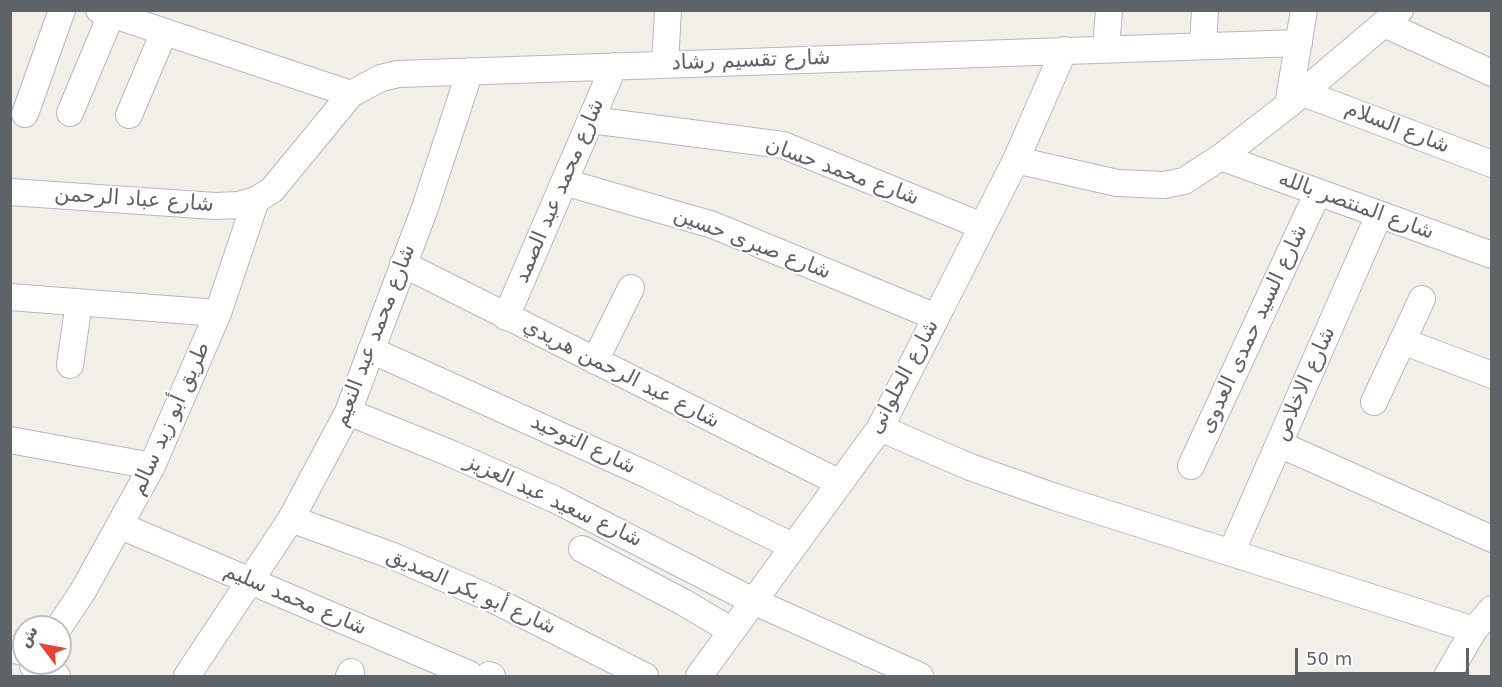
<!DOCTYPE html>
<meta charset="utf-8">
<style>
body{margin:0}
#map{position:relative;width:1502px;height:687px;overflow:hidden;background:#f1efe8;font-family:"DejaVu Sans",Vazirmatn,sans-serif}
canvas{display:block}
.frame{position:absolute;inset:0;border:12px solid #5f6368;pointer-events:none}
.north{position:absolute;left:12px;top:615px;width:60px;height:60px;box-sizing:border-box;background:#fff;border:2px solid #bfc1c3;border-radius:50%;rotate:302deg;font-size:16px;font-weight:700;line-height:24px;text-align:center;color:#5f6368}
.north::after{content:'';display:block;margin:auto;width:21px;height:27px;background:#ea4335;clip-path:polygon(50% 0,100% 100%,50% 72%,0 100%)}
.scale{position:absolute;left:1295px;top:648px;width:174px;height:27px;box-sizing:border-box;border:3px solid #5f6368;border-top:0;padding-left:8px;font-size:18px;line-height:21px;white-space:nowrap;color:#5f6368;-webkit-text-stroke:4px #fff;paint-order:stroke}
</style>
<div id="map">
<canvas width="1502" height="687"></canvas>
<div class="frame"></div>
<div class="north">ش</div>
<div class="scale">50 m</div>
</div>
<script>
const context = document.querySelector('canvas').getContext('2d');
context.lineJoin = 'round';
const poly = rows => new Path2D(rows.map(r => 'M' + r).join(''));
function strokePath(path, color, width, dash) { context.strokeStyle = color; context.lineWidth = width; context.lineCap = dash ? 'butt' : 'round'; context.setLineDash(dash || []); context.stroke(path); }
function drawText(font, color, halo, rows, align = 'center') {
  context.font = font + ' "DejaVu Sans",Vazirmatn,sans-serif'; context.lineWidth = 4.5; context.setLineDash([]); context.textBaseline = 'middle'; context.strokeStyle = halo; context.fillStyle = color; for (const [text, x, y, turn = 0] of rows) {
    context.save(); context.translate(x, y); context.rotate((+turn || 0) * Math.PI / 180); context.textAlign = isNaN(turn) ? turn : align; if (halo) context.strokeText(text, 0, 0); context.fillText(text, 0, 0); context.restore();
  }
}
const minor = poly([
 [99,10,351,94],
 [1384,24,1492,73],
 [1203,46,1205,10],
 [1106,49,1109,10],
 [665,64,668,10],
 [1303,93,1492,164],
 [1288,105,1304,10],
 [70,113,111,15],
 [25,114,62,10],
 [129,115,164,32],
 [591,120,783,145,982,226],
 [1221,157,1492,255],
 [1016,160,1117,183,1164,185,1184,181,1221,157,1288,105,1400,10],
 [564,182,713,225,936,317],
 [10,192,215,206,239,205,256,200,272,190,351,94,381,78,398,74,1299,43],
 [403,264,840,483],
 [10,297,218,313],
 [506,317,614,66],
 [1402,341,1492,375],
 [371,350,650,476,792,546],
 [595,361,631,288],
 [70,365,79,302],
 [1374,402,1422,299],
 [348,412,452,454,554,499,753,601,920,676],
 [880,428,970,467,1055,497,1474,630],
 [10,440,152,466],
 [1279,444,1492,539],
 [1191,466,1318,192],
 [291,519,393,556,492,599,645,676],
 [121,526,469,674],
 [582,549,683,602,732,631],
 [1231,553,1379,215],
 [59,627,83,591,152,466,218,313,256,200],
 [10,649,24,652],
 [33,666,57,676],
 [489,675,492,676],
 [187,676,291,519,348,412,425,208,470,71],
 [349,676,351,672],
 [699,676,880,428,1016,160,1064,50],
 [1447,676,1474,630,1492,609]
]);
const streetNames = [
 ["شارع تقسيم رشاد",751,61,-2],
 ["شارع السلام",1397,128,21],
 ["شارع محمد حسان",842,172,20],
 ["شارع محمد عبد الصمد",560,191,-67],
 ["شارع عباد الرحمن",134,200,4],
 ["شارع المنتصر بالله",1356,206,20],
 ["شارع صبرى حسين",752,244,21],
 ["شارع السيد حمدى العدوى",1254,329,-65],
 ["شارع محمد عبد النعيم",375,336,-69],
 ["شارع عبد الرحمن هريدي",621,374,27],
 ["شارع الحلوانى",904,377,-62],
 ["شارع الاخلاص",1305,384,-66],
 ["طريق أبو زيد سالم",171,419,-66],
 ["شارع التوحيد",583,445,25],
 ["شارع سعيد عبد العزيز",553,501,25],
 ["شارع أبو بكر الصديق",471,592,24],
 ["شارع محمد سليم",295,600,23]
];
strokePath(minor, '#b5b8bc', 28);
strokePath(minor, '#fff', 26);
drawText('21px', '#5f6368', '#fff', streetNames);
</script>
